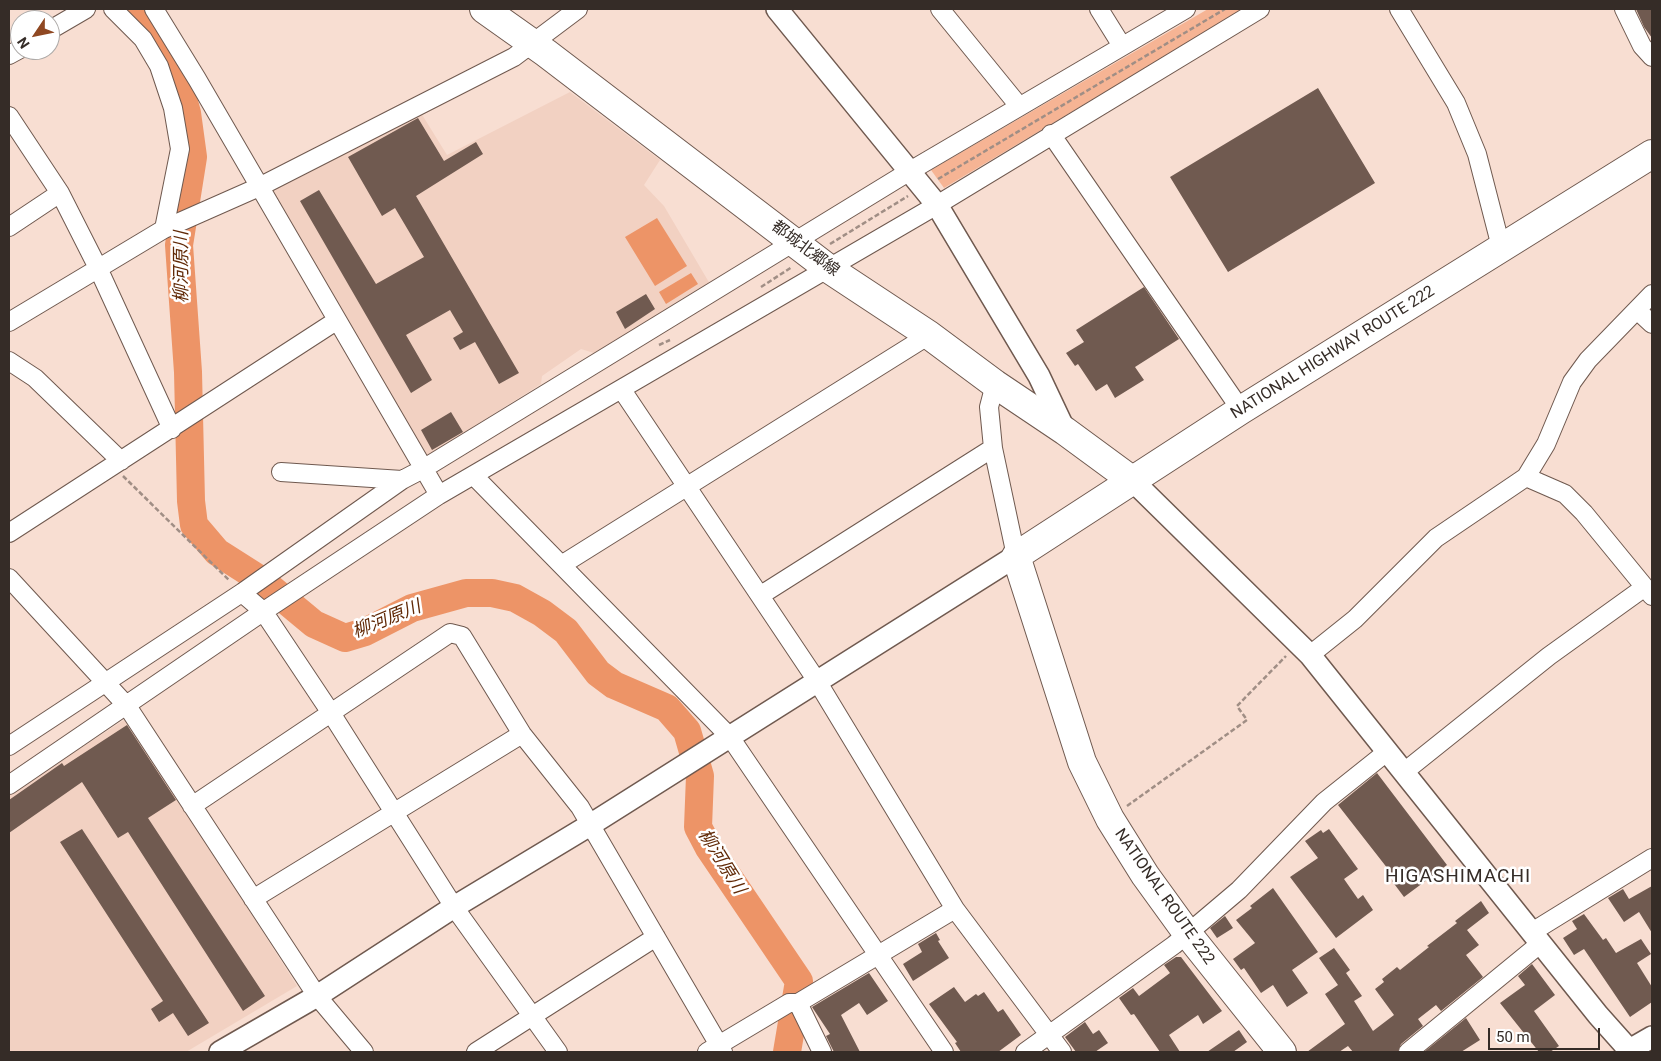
<!DOCTYPE html>
<meta charset="utf-8">
<style>
body{margin:0}
#map{position:relative;width:1661px;height:1061px;overflow:hidden;background:#f8ded2;font-family:Roboto,sans-serif}
canvas{display:block}
.frame{position:absolute;inset:0;border:10px solid #352c27;pointer-events:none}
.north{position:absolute;left:10px;top:10px;width:50px;height:50px;box-sizing:border-box;background:#fff;border:1px solid #aeaba9;border-radius:50%;rotate:236deg;font-size:14px;font-weight:700;line-height:20px;text-align:center;color:#352c27}
.north::after{content:'';display:block;margin:auto;width:18px;height:22px;background:#8f4822;clip-path:polygon(50% 0,100% 100%,50% 72%,0 100%)}
.scale{position:absolute;left:1488px;top:1028px;width:112px;height:22px;box-sizing:border-box;border:2px solid #352c27;border-top:0;padding-left:6px;font-size:15px;line-height:18px;white-space:nowrap;color:#352c27;-webkit-text-stroke:4px #fff;paint-order:stroke}
</style>
<div id="map">
<canvas width="1661" height="1061"></canvas>
<div class="frame"></div>
<div class="north">N</div>
<div class="scale">50 m</div>
</div>
<script>
const context = document.querySelector('canvas').getContext('2d');
context.lineJoin = 'round';
function fill(path, color) { context.fillStyle = color; context.fill(path, 'evenodd'); }
const poly = rows => new Path2D(rows.map(r => 'M' + r).join(''));
function strokePath(path, color, width, dash) { context.strokeStyle = color; context.lineWidth = width; context.lineCap = dash ? 'butt' : 'round'; context.setLineDash(dash || []); context.stroke(path); }
function drawText(font, color, halo, rows, align = 'center') {
  context.font = font + ' Roboto,"Noto Sans JP",sans-serif'; context.lineWidth = 5; context.setLineDash([]); context.textBaseline = 'middle'; context.strokeStyle = halo; context.fillStyle = color; for (const [text, x, y, turn = 0] of rows) {
    context.save(); context.translate(x, y); context.rotate((+turn || 0) * Math.PI / 180); context.textAlign = isNaN(turn) ? turn : align; if (halo) context.strokeText(text, 0, 0); context.fillText(text, 0, 0); context.restore();
  }
}
const built = poly([
 [570,92,660,160,644,185,664,206,710,284,594,353,581,349,542,376,541,384,425,457,272,195,276,184,421,113,447,155],
 [127,718,297,986,186,1052,9,1052,9,795]
]);
const green = poly([
 [1208,9,1244,9,944,188,931,170]
]);
const water = poly([
 [657,218,687,266,655,286,625,237],
 [691,273,698,284,666,304,659,292]
]);
const river = poly([
 [133,9,153,31,177,77,187,113,193,157,179,245,188,372,191,501,194,525,217,552,261,580,314,624,345,638,365,632,412,608,466,593,492,593,515,598,542,613,566,631,598,673,614,685,667,708,687,731,700,776,698,827,709,848,799,981,787,1052]
]);
const building = poly([
 [1636,9,1652,9,1652,38,1644,27],
 [1318,88,1375,183,1228,272,1170,177],
 [418,118,444,161,476,142,483,154,416,196,519,373,499,384,475,342,460,350,453,338,463,332,450,310,406,335,432,380,411,393,300,201,319,190,376,284,424,257,395,208,382,216,348,157],
 [1144,287,1179,339,1135,367,1144,380,1115,398,1107,384,1096,391,1078,364,1075,366,1066,353,1084,342,1076,330],
 [646,294,655,309,625,329,616,312],
 [451,412,463,432,432,450,421,430],
 [127,725,176,800,148,818,265,996,243,1011,128,832,118,838,82,782,9,833,9,800,62,763,64,766],
 [1377,773,1447,865,1404,897,1392,881,1395,878,1338,805],
 [82,829,209,1023,188,1036,173,1013,159,1022,151,1009,163,1001,60,842],
 [1329,829,1358,869,1344,879,1358,899,1363,895,1373,910,1336,938,1290,877,1318,858,1305,841,1321,830,1323,833],
 [1652,886,1652,933,1639,912,1624,922,1608,898,1623,889,1629,899],
 [1273,888,1318,952,1292,970,1308,993,1287,1007,1273,985,1261,993,1244,968,1241,970,1233,959,1255,943,1236,920,1252,908,1250,906],
 [1481,901,1489,913,1467,930,1479,945,1466,955,1483,977,1441,1011,1436,1005,1418,1019,1423,1026,1401,1044,1398,1052,1353,1052,1348,1046,1339,1052,1307,1052,1345,1024,1325,994,1338,985,1319,958,1334,948,1350,970,1346,973,1362,996,1354,1001,1373,1031,1394,1015,1375,989,1384,982,1382,979,1397,967,1400,970,1429,947,1427,946,1457,923,1455,921],
 [1584,914,1603,940,1606,938,1616,953,1641,939,1651,954,1637,963,1652,987,1652,1002,1630,1017,1584,949,1574,955,1563,938,1577,929,1572,921],
 [1225,916,1233,928,1217,938,1210,928],
 [936,933,940,940,938,941,949,958,913,981,903,964,922,952,918,944],
 [1176,957,1181,957,1222,1011,1203,1024,1198,1015,1169,1035,1180,1052,1160,1052,1134,1014,1131,1015,1119,998,1133,988,1139,996,1170,973,1164,965],
 [1532,964,1555,995,1534,1011,1559,1046,1550,1052,1539,1052,1500,1003,1525,985,1518,976],
 [869,973,888,1001,867,1015,859,1003,841,1015,860,1052,834,1052,826,1036,830,1034,812,1007],
 [954,987,965,1002,976,994,978,996,984,992,998,1012,1003,1009,1021,1035,998,1052,961,1052,955,1043,957,1042,929,1004],
 [1466,1018,1480,1040,1461,1052,1424,1052],
 [1085,1022,1093,1034,1099,1030,1108,1043,1095,1052,1076,1052,1065,1037],
 [1239,1030,1247,1042,1233,1052,1207,1052]
]);
const path = poly([
 [938,179,1225,9],
 [830,244,908,196],
 [761,287,792,267],
 [659,345,670,340],
 [123,476,230,581],
 [1127,806,1247,720,1237,706,1286,656]
]);
const minor = poly([
 [113,9,143,39,159,66,173,108,180,149,164,229],
 [154,9,197,79,439,495],
 [940,9,1019,106],
 [1099,9,1122,46],
 [1399,9,1456,103,1477,154,1501,247],
 [1624,9,1642,46,1652,57],
 [50,30,86,9],
 [9,55,20,49],
 [9,116,60,193,98,268,172,429],
 [1051,134,1241,410],
 [9,227,60,193],
 [1638,311,1652,324],
 [9,322,164,229,259,187,514,57,578,9],
 [9,361,35,378,121,461],
 [995,384,989,407,993,448,1016,556],
 [622,390,817,681,955,909,1062,1052],
 [281,472,402,480],
 [473,475,730,737,944,1052],
 [1526,477,1565,494,1584,513,1652,596],
 [9,533,336,321],
 [563,564,929,335],
 [9,578,127,706,317,996,364,1052],
 [242,593,263,611,331,713,454,907,558,1052],
 [761,595,993,448],
 [1310,655,1355,619,1436,538,1526,477,1546,444,1572,382,1588,360,1652,294],
 [9,746,243,592,402,480,423,469,910,171,1186,9],
 [1404,772,1549,656,1645,587],
 [9,785,264,611,439,495,937,205,1260,9],
 [192,806,450,633,462,636,522,734,580,807,723,1052],
 [253,899,522,734],
 [1532,932,1652,858],
 [798,1003,822,1052],
 [476,1052,656,937],
 [707,1052,789,1003,798,1003,955,909],
 [1025,1052,1174,945,1239,890,1324,802,1388,751],
 [1408,1052,1541,943]
]);
const tertiary = poly([
 [777,9,937,205,1039,376,1065,431],
 [1133,481,1310,655,1598,1015,1631,1052],
 [220,1052,317,996,454,907,590,825,1016,556],
 [1626,1052,1652,1037]
]);
const primary = poly([
 [484,9,546,53,829,269,929,335,995,384,1065,431,1133,481]
]);
const trunk = poly([
 [1282,1052,1187,933,1145,875,1110,819,1082,762,1016,556,1241,410,1652,154]
]);
const streetNames = [
 ["都城北郷線",805,249,37],
 ["NATIONAL HIGHWAY ROUTE 222",1333,353,-32],
 ["NATIONAL ROUTE 222",1164,897,55]
];
const waterNames = [
 ["柳河原川",182,267,-90],
 ["柳河原川",387,620,-22],
 ["柳河原川",721,862,58]
];
const quarterNames = [
 ["HIGASHIMACHI",1458,877]
];
fill(built, '#f2d1c2');
fill(green, '#f6b494');
fill(water, '#ed9467');
strokePath(river, '#ed9467', 28);
fill(building, '#705a50');
strokePath(minor, '#6f594f', 20);
strokePath(tertiary, '#6f594f', 24);
strokePath(primary, '#6f594f', 30);
strokePath(trunk, '#6f594f', 30);
strokePath(path, '#a08e85', 2.5, [5, 2.5]);
strokePath(minor, '#fff', 18);
strokePath(tertiary, '#fff', 21);
strokePath(primary, '#fff', 28);
strokePath(trunk, '#fff', 28);
drawText('16px', '#352c27', '#fff', streetNames);
drawText('italic 18px', '#612906', '#fff', waterNames);
context.letterSpacing = '1px';
drawText('19px', '#352c27', '#fff', quarterNames);
context.letterSpacing = '0px';
</script>
